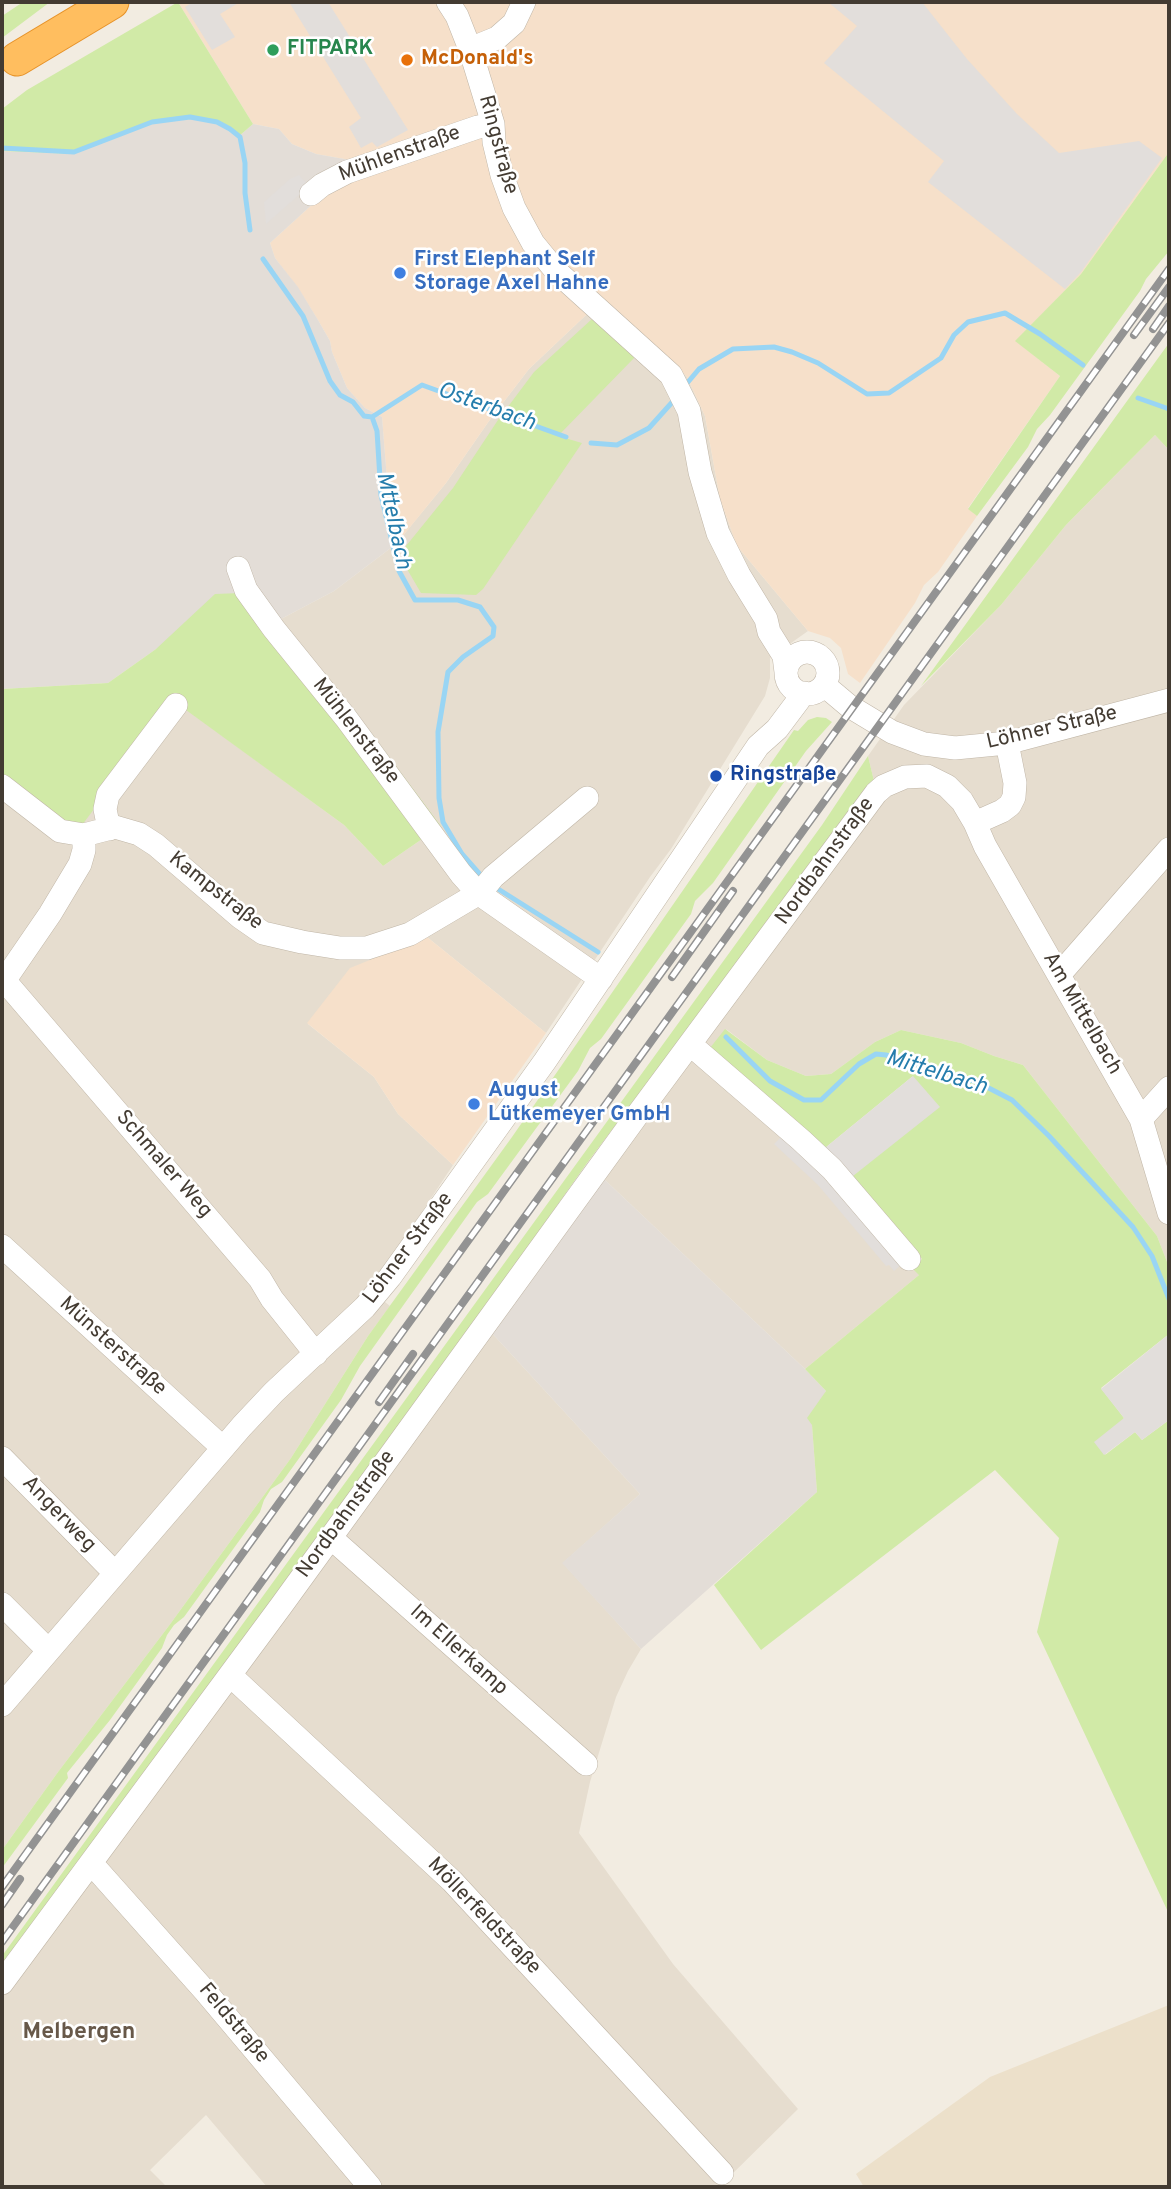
<!DOCTYPE html>
<meta charset="utf-8">
<style>
body{margin:0}
#map{position:relative;width:1171px;height:2189px;overflow:hidden;background:#f2ece1;font-family:Overpass,sans-serif}
canvas{display:block}
.frame{position:absolute;inset:0;border:4px solid #433b32;pointer-events:none}
</style>
<div id="map">
<canvas width="1171" height="2189"></canvas>
<div class="frame"></div>
</div>
<script>
const context = document.querySelector('canvas').getContext('2d');
context.lineJoin = 'round';
function fill(path, color) { context.fillStyle = color; context.fill(path, 'evenodd'); }
const poly = rows => new Path2D(rows.map(r => 'M' + r).join(''));
function strokePath(path, color, width, dash) { context.strokeStyle = color; context.lineWidth = width; context.lineCap = dash ? 'butt' : 'round'; context.setLineDash(dash || []); context.stroke(path); }
function drawText(font, color, halo, rows, align = 'center') {
  context.font = font + ' Overpass,sans-serif'; context.lineWidth = 5; context.setLineDash([]); context.textBaseline = 'middle'; context.strokeStyle = halo; context.fillStyle = color; for (const [text, x, y, turn = 0] of rows) {
    context.save(); context.translate(x, y); context.rotate((+turn || 0) * Math.PI / 180); context.textAlign = isNaN(turn) ? turn : align; if (halo) context.strokeText(text, 0, 0); context.fillText(text, 0, 0); context.restore();
  }
}
const residential = poly([
 [603,299,670,359,687,377,705,416,720,499,737,546,808,631,770,658,770,678,765,696,671,849,650,877,546,1033,427,937,308,1024,374,1077,398,1114,453,1165,394,1254,366,1287,390,1306,368,1336,291,1458,168,1627,58,1772,2,1850,2,775,175,701,344,825,383,866,441,826,369,730,279,620,334,591,396,544,446,483,489,421,529,369],
 [1155,435,1169,450,1169,1267,1157,1236,1023,1065,994,1056,961,1043,901,1030,875,1042,831,1074,806,1076,767,1060,726,1029,922,1259,919,1275,805,1369,587,1163,874,781,868,756,904,705,1001,605,1066,525],
 [478,1318,640,1494,563,1563,641,1649,628,1671,616,1697,590,1782,579,1833,673,1964,798,2109,719,2187,267,2187,206,2115,150,2170,167,2187,2,2187,2,1969]
]);
const commercial = poly([
 [178,2,1169,2,1169,152,1081,274,1016,341,1060,376,968,508,977,516,938,572,924,585,915,603,860,683,848,674,841,648,830,638,808,631,737,546,720,499,705,416,687,377,670,359,603,299,529,369,489,421,446,483,402,537,389,505,382,417,365,408,347,388,332,352,330,341,318,320,298,288,275,258,270,243,316,201,350,160,316,154,292,144,279,129,253,124],
 [427,937,546,1033,453,1165,398,1114,374,1077,307,1023,350,968]
]);
const industrial = poly([
 [191,119,217,123,238,137,253,124,279,129,292,144,316,154,350,160,316,201,270,243,275,258,298,287,318,320,330,341,332,352,347,388,365,408,382,417,389,505,402,537,396,544,334,591,279,620,156,649,108,683,2,689,2,151,74,154,152,123],
 [587,1163,805,1369,826,1391,812,1425,817,1492,641,1649,562,1563,640,1494,478,1318]
]);
const education = poly([
 [1169,2005,1169,2187,864,2187,856,2174,990,2077]
]);
const green = poly([
 [23,2,50,2,2,38,2,16],
 [178,2,253,124,238,137,217,123,191,119,152,123,74,154,2,151,2,109,27,90],
 [1169,152,1169,251,1146,279,1140,291,1050,415,1037,429,1028,447,977,516,968,509,1060,376,1015,341,1081,274],
 [592,319,635,357,558,436,582,443,483,589,476,595,421,593,407,569,406,546,453,488,498,420,534,372],
 [1169,343,1169,450,1155,435,1066,525,1001,605,921,686],
 [241,593,279,620,369,730,441,826,383,866,344,825,175,702,79,829,55,823,2,775,2,689,108,683,156,649,215,594],
 [817,717,826,718,832,722,806,751,713,883,695,901,691,914,601,1039,590,1048,578,1071,488,1194,477,1202,360,1366,341,1400,282,1482,271,1489,264,1500,260,1512,184,1617,174,1625,167,1635,162,1648,110,1720,67,1773,68,1778,2,1868,2,1850,58,1772,168,1627,291,1458,368,1336,512,1137,794,730,798,731,808,720],
 [868,756,874,781,587,1163,478,1318,2,1969,2,1956,822,825],
 [725,1029,767,1060,806,1076,831,1074,875,1042,901,1030,961,1043,994,1056,1023,1065,1157,1236,1169,1267,1169,1334,1101,1388,1124,1418,1105,1455,1135,1432,1142,1440,1169,1420,1169,1914,1037,1632,1059,1538,995,1470,761,1650,714,1585,817,1492,812,1425,807,1418,826,1391,805,1369,919,1275,912,1268,922,1259,853,1176,913,1076,825,1148,710,1048]
]);
const parking = poly([
 [193,2,240,2,220,14,235,37,212,50,185,7],
 [289,2,328,2,408,130,377,147,372,142,361,148,349,127,361,118],
 [828,2,922,2,967,59,1017,114,1059,153,1139,141,1162,158,1081,272,1065,289,928,182,944,161,824,63,857,26],
 [299,175,309,186,266,224,264,202,290,179],
 [913,1076,940,1107,853,1176,825,1148],
 [784,1134,827,1174,901,1265,894,1271,889,1265,886,1266,818,1185,774,1144],
 [1169,1334,1169,1420,1142,1440,1135,1432,1104,1455,1094,1442,1124,1418,1101,1389]
]);
const stream = poly([
 [2,148,74,152,152,122,190,117,217,122,230,129,240,137,245,163,245,193,250,230],
 [263,259,303,316,330,381,340,395,353,402,364,416,372,417,377,431,381,495,399,571,415,600,458,600,480,607,494,627,493,636,463,657,448,672,438,732,439,798,443,822,462,854,484,879],
 [683,388,699,369,733,349,774,347,792,352,818,363,867,394,889,393,941,358,954,335,968,322,1005,313,1040,334,1083,365],
 [1138,398,1169,409],
 [372,417,422,385,566,437],
 [591,443,617,445,649,428,675,399],
 [495,887,598,952],
 [726,1037,770,1081,804,1100,821,1100,859,1064,876,1054,886,1055,964,1078,979,1083,1012,1100,1049,1136,1133,1227,1152,1256,1169,1299]
]);
const minor = poly([
 [448,2,457,16,470,49,493,124,494,142,502,175,514,208,533,243,556,271,671,375,689,411,700,472,718,533,739,575,766,619,769,632,784,656,786,672],
 [470,49,497,38,514,23,524,2],
 [311,194,322,185,347,172,478,127,493,124],
 [238,568,246,590,274,629,346,718,461,874,478,893,601,979],
 '786 673a21 21 0 1 1 42 0a21 21 0 1 1-42 0Z',
 [824,685,849,706,892,732,924,744,955,748,1007,743,1169,700],
 [2,786,60,831,84,835,115,827,139,834,156,845,240,917,263,933,302,942,340,948,367,948,410,934,481,892,493,877,587,798],
 [975,823,1002,811,1010,805,1014,797,1015,783,1007,743],
 [109,829,105,809,108,795,176,705],
 [1059,975,1169,849],
 [4,980,260,1279,272,1299,316,1354],
 [2,984,50,914,80,864,84,850,84,835],
 [691,1045,801,1140,832,1169,909,1259],
 [1141,1119,1169,1088],
 [2,1246,223,1448],
 [2,1458,114,1572],
 [330,1537,586,1764],
 [2,1604,48,1650],
 [230,1675,452,1881,722,2173],
 [2,1705,242,1426,274,1392,365,1307,390,1277,545,1061,758,746,777,729,804,693],
 [92,1864,205,1991,370,2187],
 [2,1983,281,1606,638,1114,876,793,884,786,905,777,927,776,947,786,962,801,975,823,985,846,1141,1119,1169,1213]
]);
const highway = poly([
 [17,59,112,2]
]);
const rail = poly([
 [1153,329,1169,306],
 [1134,335,1169,287],
 [672,977,733,891],
 [379,1402,413,1354],
 [2,1887,1169,269],
 [2,1905,20,1879],
 [2,1942,1169,323]
]);
const markers = [
 [273,50,7,"#2e9e5b"],
 [407,60,7,"#e8710a"],
 [400,273,7,"#3f7fe0"],
 [716,776,7,"#1a4fb4"],
 [474,1104,7,"#3f7fe0"]
];
const leisureNames = [
 ["FITPARK",287,50]
];
const foodNames = [
 ["McDonald's",421,60]
];
const streetNames = [
 ["Ringstraße",497,145,75],
 ["Mühlenstraße",400,155,-20],
 ["Löhner Straße",1052,729,-13],
 ["Mühlenstraße",355,732,52],
 ["Nordbahnstraße",826,862,-54],
 ["Kampstraße",215,892,38],
 ["Am Mittelbach",1081,1014,60],
 ["Schmaler Weg",163,1165,49],
 ["Löhner Straße",409,1249,-53],
 ["Münsterstraße",112,1347,42],
 ["Angerweg",58,1515,46],
 ["Nordbahnstraße",347,1515,-54],
 ["Im Ellerkamp",458,1651,42],
 ["Möllerfeldstraße",483,1917,46],
 ["Feldstraße",233,2024,50]
];
const shopNames = [
 ["First Elephant Self",414,261],
 ["Storage Axel Hahne",414,285],
 ["August",488,1092],
 ["Lütkemeyer GmbH",488,1116]
];
const transitNames = [
 ["Ringstraße",730,776]
];
const waterNames = [
 ["Osterbach",486,408,20],
 ["Mttelbach",392,521,78],
 ["Mittelbach",936,1074,17]
];
const neighbourhoodNames = [
 ["Melbergen",79,2033]
];
fill(residential, '#e6ddcf');
fill(commercial, '#f6e0ca');
fill(industrial, '#e3ddd7');
fill(education, '#ece0ca');
fill(green, '#d1eaa7');
fill(parking, '#e2dedb');
strokePath(stream, '#99d5f4', 5);
strokePath(minor, '#c0b6a7', 24);
strokePath(highway, '#e69228', 35);
strokePath(minor, '#fff', 23);
strokePath(highway, '#ffbe5f', 33);
strokePath(rail, '#939393', 8);
strokePath(rail, '#fff', 5, [16]);
for (const [x, y, r, color] of markers) { const dot = new Path2D(); dot.arc(x, y, r, 0, 2 * Math.PI); context.fillStyle = color; context.fill(dot); strokePath(dot, '#fff', 2.5); }
drawText('bold 21px', '#27864d', '#fff', leisureNames, 'left');
drawText('bold 21px', '#c56008', '#fff', foodNames, 'left');
drawText('21px', '#433b32', '#fff', streetNames);
drawText('bold 21px', '#366cbe', '#fff', shopNames, 'left');
drawText('bold 21px', '#164399', '#fff', transitNames, 'left');
drawText('italic 23px', '#257dac', '#fff', waterNames);
drawText('bold 23px', '#675849', '#fff', neighbourhoodNames);
</script>
